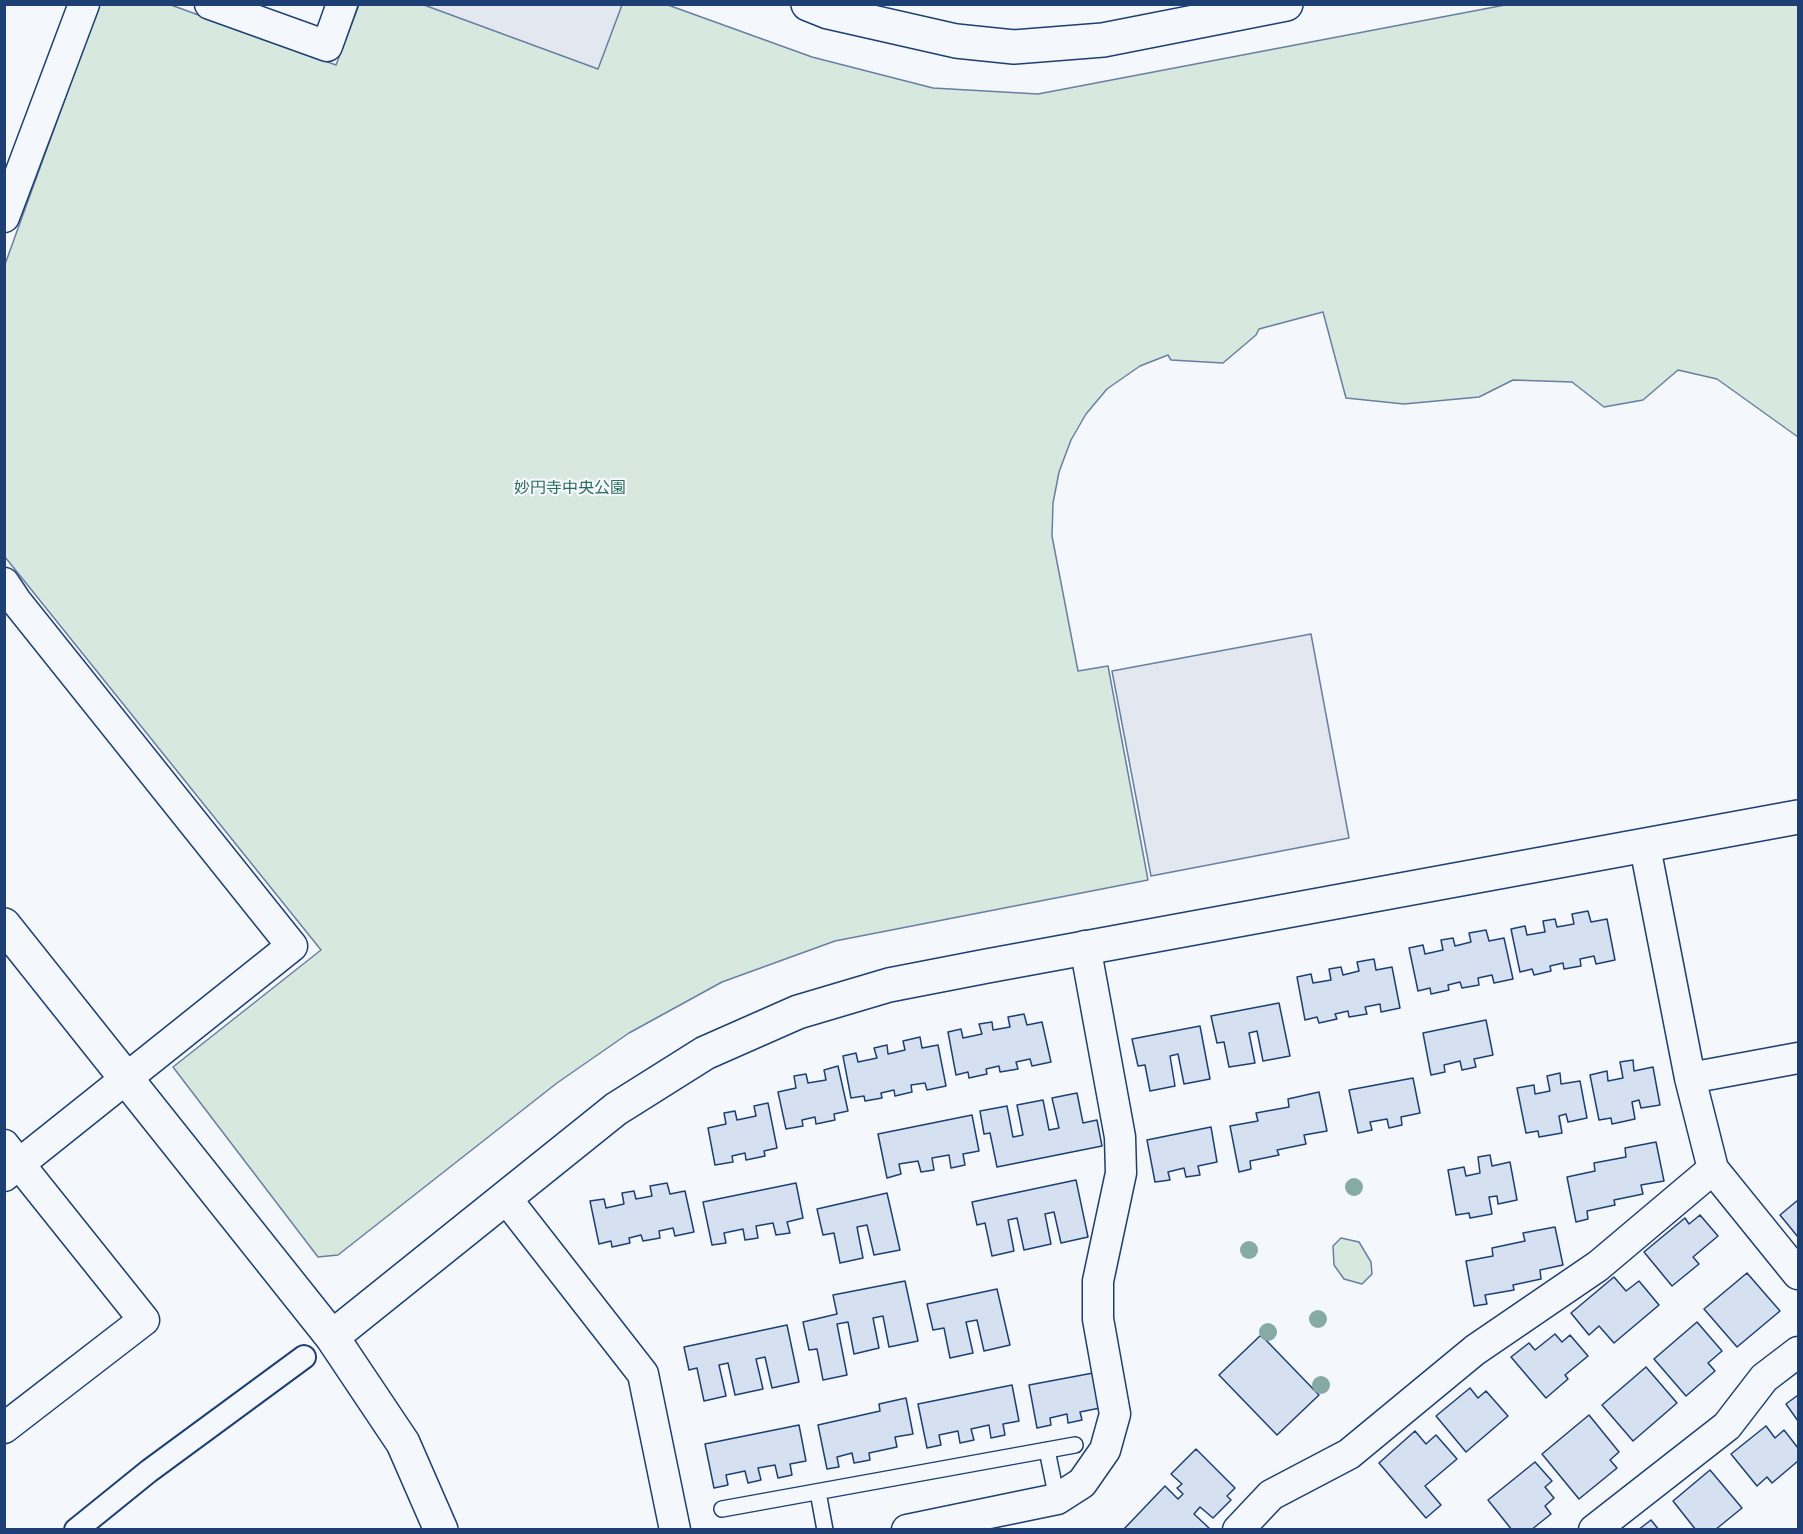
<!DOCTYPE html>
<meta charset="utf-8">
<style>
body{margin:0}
#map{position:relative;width:1803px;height:1534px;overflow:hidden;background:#f4f7fb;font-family:Commissioner,sans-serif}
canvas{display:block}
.frame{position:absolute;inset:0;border:6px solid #1d3f73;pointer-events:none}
</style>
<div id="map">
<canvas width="1803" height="1534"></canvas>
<div class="frame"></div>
</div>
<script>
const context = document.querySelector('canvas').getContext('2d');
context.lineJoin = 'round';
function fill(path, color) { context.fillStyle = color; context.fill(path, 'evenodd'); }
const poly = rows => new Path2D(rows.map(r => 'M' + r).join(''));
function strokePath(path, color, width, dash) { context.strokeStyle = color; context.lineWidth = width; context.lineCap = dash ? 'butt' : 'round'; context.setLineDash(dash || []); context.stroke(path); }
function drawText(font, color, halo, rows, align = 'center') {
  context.font = font + ' Commissioner,"Noto Sans JP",sans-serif'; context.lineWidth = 4.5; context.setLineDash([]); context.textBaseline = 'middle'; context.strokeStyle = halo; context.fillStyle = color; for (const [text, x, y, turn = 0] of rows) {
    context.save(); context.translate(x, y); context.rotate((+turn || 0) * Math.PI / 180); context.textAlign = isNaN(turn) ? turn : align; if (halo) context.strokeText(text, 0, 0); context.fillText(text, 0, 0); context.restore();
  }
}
const green = poly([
 [99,5,171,5,336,65,359,5,668,5,812,57,933,88,1038,94,1505,5,1798,5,1798,437,1717,379,1678,370,1643,400,1604,407,1572,382,1513,380,1479,397,1404,404,1346,398,1323,312,1259,329,1256,335,1223,363,1171,360,1168,355,1140,366,1107,389,1086,414,1071,440,1059,472,1053,503,1052,536,1078,671,1108,666,1148,880,835,941,722,982,629,1033,557,1083,338,1255,318,1257,173,1067,321,950,5,557,4,267,99,5],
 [1341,1238,1359,1242,1371,1262,1372,1274,1362,1284,1344,1279,1334,1265,1333,1246,1341,1238]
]);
const parking = poly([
 [424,5,622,4,622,5,598,69,424,5],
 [1311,634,1349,838,1151,876,1112,671,1311,634]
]);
const building = poly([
 [1588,911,1591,922,1607,919,1615,960,1596,964,1594,956,1580,959,1581,966,1564,969,1563,963,1550,966,1551,971,1534,975,1532,969,1520,972,1511,929,1525,926,1527,935,1545,932,1543,921,1555,919,1557,927,1574,924,1572,914,1588,911],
 [1486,930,1489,941,1504,938,1513,979,1494,983,1492,975,1478,978,1479,985,1462,988,1460,982,1448,985,1449,990,1431,994,1430,988,1418,991,1409,948,1423,945,1425,954,1443,950,1441,940,1453,938,1455,946,1471,942,1469,933,1486,930],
 [1374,959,1376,970,1392,967,1400,1008,1381,1012,1380,1004,1365,1007,1367,1014,1349,1017,1348,1011,1335,1014,1337,1019,1319,1023,1317,1017,1305,1020,1297,977,1311,974,1313,983,1331,980,1329,969,1341,967,1343,975,1359,971,1357,962,1374,959],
 [1279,1003,1290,1056,1263,1061,1257,1031,1249,1033,1255,1063,1229,1067,1224,1042,1217,1043,1211,1016,1279,1003],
 [1024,1014,1027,1025,1042,1022,1051,1062,1032,1066,1030,1059,1016,1062,1018,1069,1000,1072,999,1066,986,1069,987,1074,969,1078,968,1072,956,1075,948,1032,961,1029,963,1038,982,1034,979,1024,992,1022,993,1030,1010,1027,1008,1017,1024,1014],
 [1486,1020,1493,1055,1474,1059,1476,1067,1462,1070,1460,1061,1444,1065,1445,1072,1431,1075,1423,1033,1486,1020],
 [1200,1026,1210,1079,1184,1084,1178,1054,1170,1056,1175,1086,1150,1091,1145,1065,1138,1066,1132,1039,1200,1026],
 [920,1037,922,1048,938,1045,946,1086,927,1090,925,1083,911,1085,912,1092,895,1096,894,1090,881,1093,882,1098,865,1101,864,1096,851,1098,843,1056,856,1053,858,1062,877,1058,874,1048,887,1045,888,1054,905,1050,903,1041,920,1037],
 [1633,1060,1634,1071,1653,1067,1660,1105,1641,1108,1639,1100,1632,1102,1635,1119,1612,1124,1611,1118,1599,1120,1590,1075,1607,1071,1608,1081,1623,1078,1620,1062,1633,1060],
 [838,1066,848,1111,834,1114,835,1120,816,1124,815,1117,802,1120,803,1126,786,1129,778,1092,796,1088,794,1076,806,1074,808,1083,826,1080,824,1070,838,1066],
 [1560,1073,1561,1084,1580,1081,1587,1118,1568,1122,1566,1114,1559,1116,1562,1133,1539,1137,1538,1131,1526,1133,1517,1088,1534,1085,1535,1094,1550,1091,1547,1076,1560,1073],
 [1413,1078,1420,1113,1401,1117,1402,1125,1389,1128,1387,1119,1370,1122,1372,1130,1358,1133,1349,1090,1413,1078],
 [1319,1092,1327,1131,1304,1135,1306,1144,1277,1150,1279,1155,1250,1161,1251,1169,1239,1172,1230,1126,1258,1121,1256,1113,1289,1107,1288,1099,1319,1092],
 [1077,1093,1083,1123,1097,1120,1102,1146,997,1167,990,1133,984,1134,980,1111,1007,1106,1013,1137,1023,1135,1017,1105,1043,1100,1049,1130,1059,1128,1052,1098,1077,1093],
 [768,1103,777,1148,764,1151,765,1156,746,1160,745,1153,732,1156,733,1162,715,1165,708,1128,726,1124,724,1113,735,1111,737,1120,756,1116,754,1106,768,1103],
 [972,1115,979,1151,963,1154,965,1165,951,1168,949,1155,932,1158,934,1170,921,1172,918,1161,899,1164,901,1174,887,1178,878,1134,972,1115],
 [1211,1127,1217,1162,1198,1166,1200,1175,1186,1177,1184,1168,1168,1172,1170,1180,1155,1182,1147,1140,1211,1127],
 [1656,1142,1664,1181,1641,1185,1643,1194,1614,1200,1615,1205,1587,1211,1588,1219,1576,1222,1567,1177,1595,1171,1594,1163,1626,1157,1625,1148,1656,1142],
 [1490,1155,1492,1166,1510,1162,1517,1200,1498,1204,1497,1196,1489,1197,1492,1214,1470,1218,1469,1213,1456,1215,1448,1170,1464,1167,1466,1176,1480,1173,1478,1157,1490,1155],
 [1076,1180,1088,1237,1061,1243,1054,1212,1045,1214,1051,1244,1024,1250,1017,1218,1008,1220,1014,1251,992,1256,985,1223,977,1225,972,1202,1076,1180],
 [667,1183,670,1194,685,1191,694,1232,675,1236,673,1228,659,1231,660,1238,643,1241,641,1235,629,1238,630,1243,612,1247,611,1241,599,1244,590,1201,604,1199,606,1208,624,1204,622,1193,634,1191,636,1199,652,1196,650,1186,667,1183],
 [796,1183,803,1218,787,1222,790,1233,776,1235,773,1223,756,1226,758,1238,745,1240,743,1229,724,1233,726,1243,712,1245,703,1202,796,1183],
 [887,1193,900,1250,874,1255,867,1225,857,1227,863,1258,840,1263,834,1233,823,1235,817,1209,887,1193],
 [1798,1200,1798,1237,1780,1215,1798,1200],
 [1700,1215,1718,1236,1693,1257,1699,1264,1672,1286,1644,1252,1685,1218,1689,1224,1700,1215],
 [1555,1227,1563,1265,1540,1270,1541,1279,1513,1285,1514,1290,1485,1295,1487,1304,1474,1306,1466,1261,1493,1256,1492,1248,1525,1241,1523,1233,1555,1227],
 [1747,1273,1780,1311,1737,1347,1704,1309,1747,1273],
 [1614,1277,1626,1291,1639,1281,1659,1305,1614,1343,1599,1326,1589,1335,1571,1313,1614,1277],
 [905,1281,918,1341,889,1347,883,1316,873,1318,879,1348,854,1354,848,1322,837,1324,847,1375,823,1380,817,1349,809,1350,803,1322,837,1314,833,1295,905,1281],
 [997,1289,1010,1345,984,1351,977,1320,966,1322,973,1353,950,1358,944,1328,933,1330,927,1304,997,1289],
 [1697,1322,1722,1351,1708,1363,1715,1371,1686,1396,1654,1359,1697,1322],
 [787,1325,799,1382,772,1388,765,1357,756,1359,763,1389,735,1395,728,1363,719,1365,726,1396,704,1401,697,1368,689,1370,684,1347,787,1325],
 [1555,1334,1562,1342,1570,1335,1588,1356,1565,1375,1568,1379,1546,1398,1511,1357,1529,1343,1535,1350,1555,1334],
 [1261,1335,1319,1395,1277,1435,1219,1375,1261,1335],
 [1646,1367,1677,1403,1633,1441,1602,1405,1646,1367],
 [1093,1373,1100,1408,1080,1412,1082,1420,1068,1423,1067,1414,1050,1418,1051,1425,1037,1428,1029,1385,1093,1373],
 [1012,1385,1019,1421,1003,1424,1005,1435,991,1438,989,1425,971,1429,974,1440,960,1443,958,1431,939,1435,941,1445,927,1448,918,1404,1012,1385],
 [1470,1388,1478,1398,1486,1391,1508,1416,1466,1452,1436,1416,1470,1388],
 [1798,1395,1798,1421,1786,1404,1798,1395],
 [906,1398,913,1434,895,1437,897,1447,869,1453,870,1460,854,1463,852,1453,837,1457,839,1467,827,1469,818,1425,880,1411,879,1404,906,1398],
 [1589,1415,1619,1452,1610,1460,1617,1468,1579,1499,1542,1454,1589,1415],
 [799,1425,806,1461,790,1464,792,1475,778,1478,775,1465,758,1468,761,1480,748,1483,745,1471,726,1475,728,1485,714,1488,705,1444,799,1425],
 [1766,1426,1775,1438,1784,1430,1798,1448,1798,1461,1772,1483,1767,1477,1757,1486,1731,1454,1766,1426],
 [1415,1431,1426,1444,1436,1435,1457,1459,1425,1486,1441,1505,1426,1518,1379,1463,1415,1431],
 [1196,1449,1235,1488,1227,1496,1231,1500,1213,1518,1200,1507,1194,1514,1210,1529,1123,1530,1165,1486,1178,1499,1183,1494,1177,1488,1182,1484,1171,1474,1196,1449],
 [1535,1462,1552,1481,1545,1487,1554,1498,1545,1506,1551,1514,1531,1530,1512,1530,1488,1500,1535,1462],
 [1710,1470,1742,1508,1715,1530,1696,1530,1673,1501,1710,1470],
 [1651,1520,1659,1530,1638,1530,1651,1520]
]);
const service = poly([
 [1047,1450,1057,1499],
 [818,1492,825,1530],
 [722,1509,1075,1445]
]);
const pedestrian = poly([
 [76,1530,149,1471,304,1357]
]);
const minor = poly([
 [210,4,327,46,342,4],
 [4,217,84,4],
 [4,583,16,601,292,946,4,1176],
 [1645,847,1690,1078,1713,1169,1798,1274],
 [1690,1078,1798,1058],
 [4,1145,144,1320,4,1428],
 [505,1197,643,1374,675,1530],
 [907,1530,1057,1499,1082,1483,1105,1450,1115,1414,1098,1319,1098,1281,1121,1173,1120,1137,1085,946],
 [1238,1530,1271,1495,1349,1454,1475,1350,1598,1266,1713,1169],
 [1594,1530,1727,1426,1764,1378,1798,1352]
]);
const tertiary = poly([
 [808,4,828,12,956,41,1014,47,1103,40,1286,4],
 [4,925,332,1337,403,1443,441,1530],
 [332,1337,616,1109,705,1053,798,1012,889,985,987,966,1798,817]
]);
const trees = [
 [1354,1187],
 [1249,1250],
 [1318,1319],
 [1268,1332],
 [1321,1385]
];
const parkNames = [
 ["妙円寺中央公園",570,488]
];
fill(green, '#d7e8df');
strokePath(green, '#687fa3', 1.5);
fill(parking, '#e3e8f0');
strokePath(parking, '#687fa3', 1.5);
fill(building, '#d5e0f0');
strokePath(building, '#1d3f73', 1.5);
strokePath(service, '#1d3f73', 18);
strokePath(pedestrian, '#1d3f73', 26);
strokePath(minor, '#1d3f73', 33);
strokePath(tertiary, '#1d3f73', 36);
strokePath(service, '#f4f7fb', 15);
strokePath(pedestrian, '#f4f7fb', 22);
strokePath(minor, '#f4f7fb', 30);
strokePath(tertiary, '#f4f7fb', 33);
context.fillStyle = '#86aba6';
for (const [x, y] of trees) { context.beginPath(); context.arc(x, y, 9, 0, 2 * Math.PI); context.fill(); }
drawText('16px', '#2c6c60', '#f4f7fb', parkNames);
</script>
